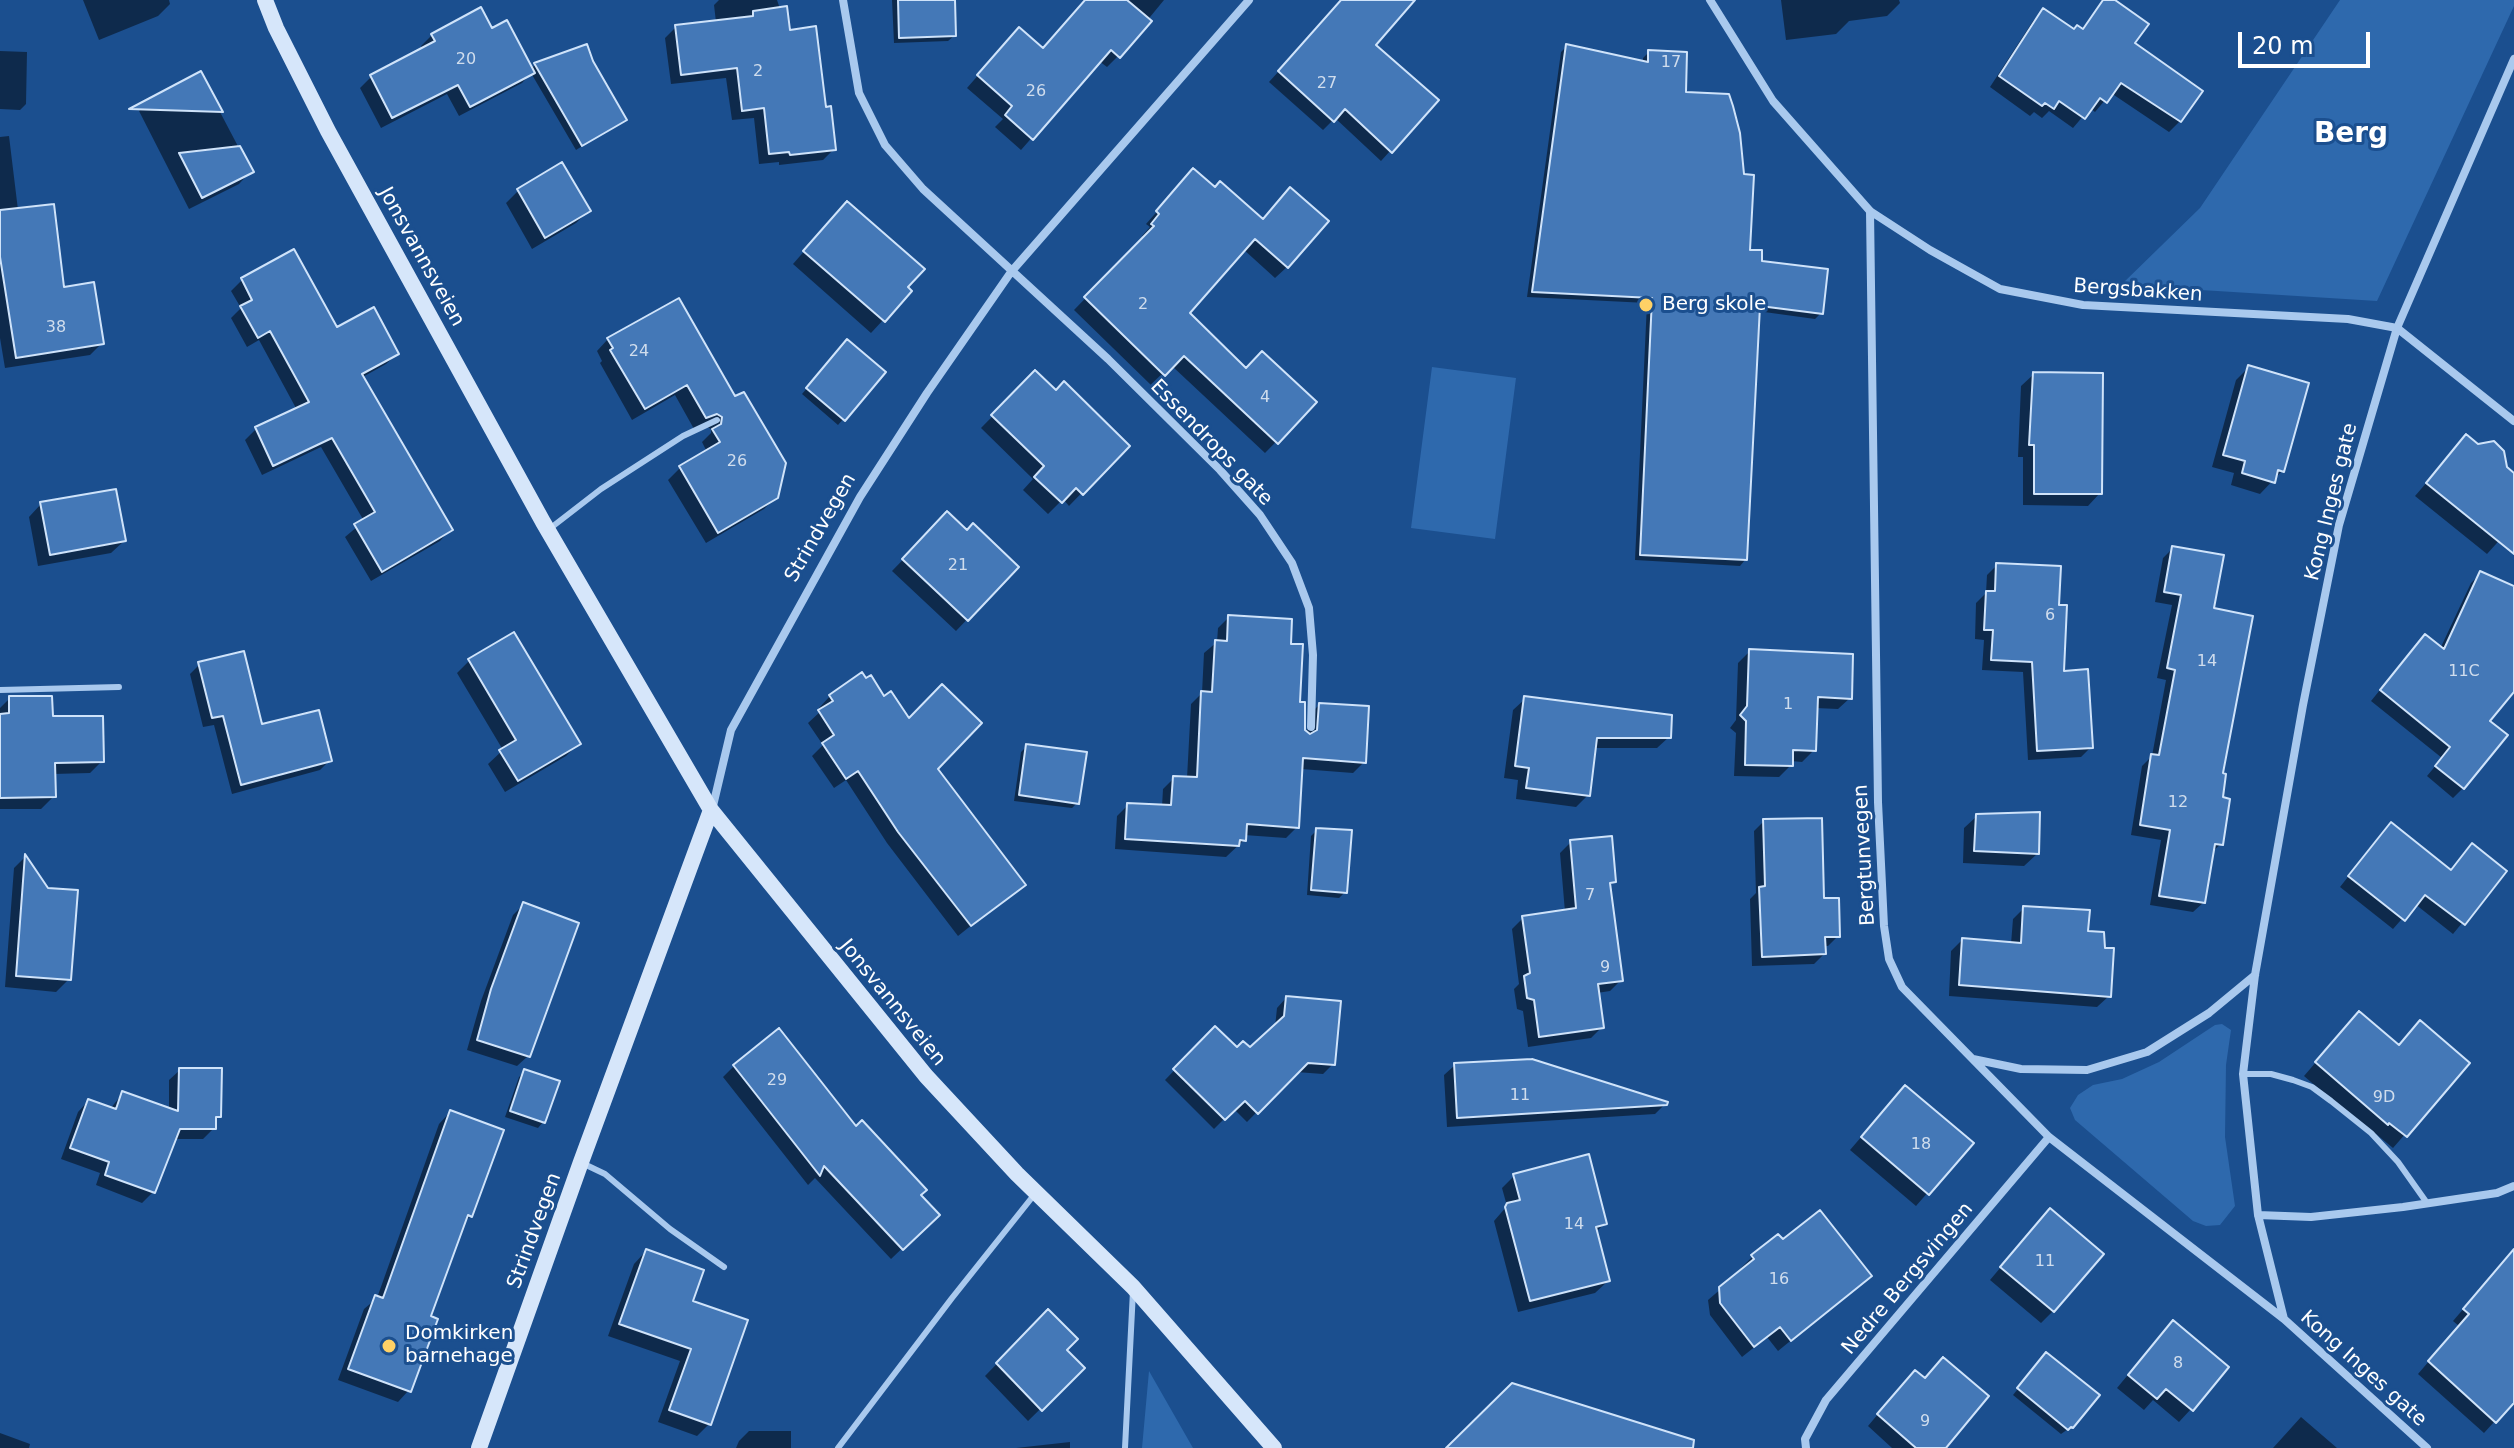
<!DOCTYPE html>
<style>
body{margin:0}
#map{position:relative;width:2514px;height:1448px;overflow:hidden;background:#1b4f8f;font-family:"DejaVu Sans",sans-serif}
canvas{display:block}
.scale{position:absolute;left:2238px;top:32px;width:132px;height:36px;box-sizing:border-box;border:4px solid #fff;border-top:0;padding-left:10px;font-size:24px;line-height:28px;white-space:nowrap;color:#fff;-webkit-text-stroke:6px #1b4f8f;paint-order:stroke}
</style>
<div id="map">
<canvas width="2514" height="1448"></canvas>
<div class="scale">20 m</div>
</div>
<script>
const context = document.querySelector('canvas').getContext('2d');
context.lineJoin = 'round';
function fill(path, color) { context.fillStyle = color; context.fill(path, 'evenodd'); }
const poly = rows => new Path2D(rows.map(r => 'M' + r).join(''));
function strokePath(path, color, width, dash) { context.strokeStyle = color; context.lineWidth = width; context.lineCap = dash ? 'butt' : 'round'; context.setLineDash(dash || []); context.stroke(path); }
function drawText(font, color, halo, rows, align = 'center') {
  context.font = font + ' "DejaVu Sans",sans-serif'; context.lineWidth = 6; context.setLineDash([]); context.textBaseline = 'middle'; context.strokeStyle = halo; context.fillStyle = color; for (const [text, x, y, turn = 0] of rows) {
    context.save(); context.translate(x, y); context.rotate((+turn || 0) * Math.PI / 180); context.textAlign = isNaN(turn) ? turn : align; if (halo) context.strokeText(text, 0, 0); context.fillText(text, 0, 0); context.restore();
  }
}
const green = poly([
 [2340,0,2514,0,2514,6,2377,301,2121,285,2200,208],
 [1432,367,1516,378,1495,539,1411,528],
 [2222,1024,2231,1030,2226,1065,2225,1137,2235,1206,2220,1225,2206,1226,2193,1221,2075,1120,2070,1108,2078,1095,2093,1085,2122,1079,2159,1062,2215,1025],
 [1149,1371,1193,1448,1142,1448]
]);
const shadow = poly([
 [83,0,169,0,170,4,158,16,99,40],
 [719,0,777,0,788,32,824,109,834,149,823,160,779,165,779,162,759,164,754,118,732,120,726,78,671,84,665,38,676,27,716,22,714,5],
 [892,0,953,0,954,36,948,41,894,43],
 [1087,0,1164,0,1118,56,1107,67,1099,61,1021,150,995,127,1003,119,967,88,1008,41,1042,50],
 [1343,0,1412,0,1373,45,1390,151,1381,161,1335,118,1323,130,1269,82],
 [1781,0,1899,0,1900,3,1887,16,1849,21,1836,34,1786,40],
 [2105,0,2111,0,2133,43,2180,121,2169,132,2111,93,2095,112,2090,108,2073,128,2049,111,2042,118,2034,112,2030,116,1990,87,2033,21,2044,10,2073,31,2081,30],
 [491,31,531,69,535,65,586,46,591,62,625,119,576,150,531,73,522,83,459,116,447,94,381,128,360,88,371,77,423,50,421,46,432,35],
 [1567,46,1643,63,1643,58,1649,52,1684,94,1748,252,1821,313,1815,319,1757,311,1745,560,1740,566,1635,560,1647,303,1527,297,1561,52],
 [0,51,27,52,26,104,20,110,0,109],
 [200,74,251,171,239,184,189,209,139,111,151,99],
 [9,136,18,210,62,289,102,343,90,355,5,368,0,338,0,137],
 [562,165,588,211,576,223,532,249,506,203,518,191],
 [1193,171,1287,267,1275,278,1243,249,1187,313,1246,370,1314,403,1265,453,1172,366,1152,386,1074,310,1144,238,1142,236,1150,227,1146,224],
 [835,216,910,291,871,333,793,264],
 [293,252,336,329,397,354,386,364,361,378,450,530,440,541,371,581,345,537,364,521,321,447,262,475,245,440,256,429,297,410,259,340,247,347,231,318,241,308,231,291,242,280],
 [679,301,776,497,764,509,706,543,668,480,680,468,707,452,702,442,711,433,711,429,704,425,694,429,675,395,632,420,600,363,602,361,597,351,608,339],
 [841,348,883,373,838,425,802,394],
 [2249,367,2282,471,2260,494,2231,485,2234,473,2212,467,2236,380],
 [1035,373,1055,392,1127,446,1069,506,1063,499,1048,514,1023,490,1033,479,981,428],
 [2034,374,2100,493,2088,506,2023,505,2023,457,2018,457,2021,386],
 [2466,437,2514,475,2514,524,2487,554,2415,496],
 [41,504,124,541,111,553,38,566,29,517],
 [947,514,967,532,1016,568,956,631,892,571],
 [2173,548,2211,610,2220,775,2221,844,2211,853,2204,902,2193,912,2150,905,2161,840,2131,835,2142,766,2152,756,2166,680,2157,678,2172,605,2155,602,2163,558],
 [1997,565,2057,606,2061,673,2091,747,2081,757,2028,760,2023,672,1982,670,1984,640,1975,639,1976,603,1986,593,1987,575],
 [2481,573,2514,589,2514,688,2476,734,2463,788,2453,798,2427,776,2442,758,2371,701,2415,647,2440,649,2471,583],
 [1229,617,1289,645,1303,731,1307,734,1308,716,1319,705,1364,762,1353,773,1301,769,1297,827,1286,838,1244,835,1244,840,1226,857,1115,849,1117,816,1128,805,1162,807,1163,789,1174,778,1187,778,1191,704,1202,693,1204,653,1217,642,1218,628],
 [513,634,578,744,566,756,505,792,488,764,503,750,457,673,469,661],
 [1750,651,1850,698,1838,709,1815,708,1814,750,1802,762,1791,761,1791,765,1779,777,1734,776,1736,733,1730,728,1736,720,1738,663],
 [200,664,260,727,330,760,320,770,232,794,214,725,203,727,190,674],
 [862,675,909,721,936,769,1023,884,958,936,887,843,846,780,834,788,812,756,823,745,808,723,821,711,819,708,830,696],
 [10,698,51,718,102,761,90,773,53,774,54,796,41,809,0,809,0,708],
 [1525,699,1669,737,1657,748,1594,748,1588,795,1576,807,1516,799,1518,780,1504,778,1513,710],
 [1027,746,1077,803,1072,808,1014,801,1021,752],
 [1977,816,2037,854,2024,866,1963,863,1964,828],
 [1764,821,1822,901,1838,936,1828,946,1824,946,1824,954,1814,964,1752,966,1750,899,1756,893,1754,831],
 [1317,830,1345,892,1339,898,1307,895,1311,836],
 [2381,835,2450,871,2472,845,2505,871,2453,934,2415,904,2393,929,2340,887],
 [1571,842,1614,882,1608,887,1621,980,1610,991,1597,993,1602,1027,1591,1038,1528,1047,1523,1011,1517,1009,1514,989,1519,984,1512,929,1523,918,1565,912,1560,853],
 [25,857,69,979,56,992,5,987,14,868],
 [524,904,528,1056,517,1066,467,1050,481,1001,513,915],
 [2024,908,2086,933,2109,996,2097,1007,1949,996,1951,951,1962,940,2011,944,2013,919],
 [1286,998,1333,1064,1323,1074,1296,1072,1247,1122,1234,1109,1214,1129,1165,1080,1215,1028,1237,1050,1250,1050,1275,1027,1277,1008],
 [2347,1026,2398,1047,2467,1063,2393,1148,2376,1134,2374,1136,2304,1076],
 [1455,1065,1665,1104,1655,1114,1447,1127,1444,1075],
 [734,1066,855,1129,937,1215,891,1259,815,1178,808,1185,723,1077],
 [180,1070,219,1116,214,1121,214,1128,203,1139,174,1139,153,1192,142,1203,96,1185,100,1173,61,1159,78,1112,88,1101,110,1109,123,1093,169,1110,169,1080],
 [525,1071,543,1122,538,1128,505,1117,519,1077],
 [1893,1100,1971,1143,1916,1206,1850,1150],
 [450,1112,471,1216,462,1224,428,1317,409,1390,398,1402,338,1380,364,1309,377,1298,439,1124],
 [1514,1176,1605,1223,1595,1233,1608,1281,1595,1293,1518,1312,1494,1221,1507,1206,1502,1188],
 [2038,1223,2053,1311,2041,1323,1990,1280],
 [1782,1242,1870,1276,1778,1351,1767,1337,1742,1357,1710,1315,1708,1300,1743,1270,1741,1268,1753,1256],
 [2514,1250,2514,1400,2484,1433,2418,1374,2459,1326,2453,1321],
 [646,1251,691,1302,709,1424,697,1436,658,1422,680,1361,608,1336,634,1264],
 [1048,1311,1064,1350,1082,1368,1028,1421,985,1376],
 [2161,1335,2191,1409,2179,1422,2153,1400,2144,1410,2117,1388],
 [2041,1360,2071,1427,2061,1434,2013,1395],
 [1904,1383,1943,1448,1892,1448,1868,1426],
 [2301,1417,2337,1448,2273,1448],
 [749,1431,791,1431,791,1448,736,1448,739,1441],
 [0,1433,30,1444,29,1448,0,1448],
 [1070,1442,1070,1448,1016,1448]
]);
const building = poly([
 [898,0,955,0,956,36,899,38,898,0],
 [1085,0,1127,0,1152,21,1120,58,1111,50,1033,140,1005,115,1012,106,977,75,1019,27,1043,48,1085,0],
 [1341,0,1415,0,1376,45,1439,100,1392,153,1345,109,1334,122,1278,71,1341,0],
 [2103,0,2115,0,2149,24,2135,43,2203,91,2181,122,2121,83,2107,103,2100,98,2085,119,2059,101,2054,109,2045,103,2042,106,1999,76,2043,8,2074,29,2077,25,2083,29,2103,0],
 [787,6,790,30,816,26,826,107,831,106,836,150,790,155,789,152,769,154,764,108,742,111,737,68,681,75,675,25,753,16,753,11,787,6],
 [481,7,492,28,507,20,535,73,470,107,458,85,392,118,370,75,435,41,431,34,481,7],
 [587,44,593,61,627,120,582,146,534,63,587,44],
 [1566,44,1648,62,1648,50,1687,52,1686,92,1729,94,1733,106,1740,133,1744,174,1754,175,1750,250,1762,250,1762,261,1828,269,1823,314,1760,306,1747,560,1640,555,1652,298,1532,292,1566,44],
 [201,71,223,112,129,109,201,71],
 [240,146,254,172,202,198,179,153,240,146],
 [562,162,591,211,545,238,517,189,562,162],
 [1193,168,1215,187,1220,181,1263,219,1290,187,1329,221,1288,268,1255,239,1190,313,1246,368,1262,351,1317,402,1278,444,1184,356,1165,376,1084,297,1154,226,1151,224,1159,214,1156,211,1193,168],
 [847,201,925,269,908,287,912,291,885,322,803,251,847,201],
 [54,204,64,287,94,282,104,344,16,358,0,257,0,210,54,204],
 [294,249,337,327,374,307,399,354,362,374,453,530,382,572,354,524,375,512,332,438,273,466,255,427,309,402,270,331,258,338,240,306,252,300,241,278,294,249],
 [679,298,735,396,744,392,786,463,778,498,718,533,679,466,720,442,712,429,721,424,722,417,717,414,706,418,687,385,645,409,610,350,613,348,607,338,679,298],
 [847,339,886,372,845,421,806,388,847,339],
 [2248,365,2309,383,2284,472,2278,470,2275,483,2242,473,2245,461,2223,455,2248,365],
 [1035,370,1056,390,1064,381,1130,446,1083,495,1076,488,1062,503,1034,477,1044,466,991,415,1035,370],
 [2033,372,2103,373,2102,494,2034,494,2034,445,2029,445,2033,372],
 [2466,434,2478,444,2494,441,2504,451,2507,467,2514,473,2514,554,2426,483,2466,434],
 [116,489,126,541,50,555,40,502,116,489],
 [947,511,967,530,973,523,1019,567,968,621,902,559,947,511],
 [2172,546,2224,555,2214,608,2253,616,2223,773,2226,774,2223,797,2230,799,2223,845,2215,844,2205,903,2159,896,2170,830,2140,825,2151,754,2159,755,2175,670,2167,668,2181,595,2164,592,2172,546],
 [1996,563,2061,566,2059,605,2067,605,2064,671,2088,669,2093,748,2037,751,2032,662,1991,660,1993,630,1984,630,1986,591,1995,591,1996,563],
 [2480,571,2514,586,2514,692,2490,721,2508,735,2464,789,2435,766,2450,747,2380,690,2425,634,2444,649,2480,571],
 [1228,615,1292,619,1291,644,1303,644,1300,702,1305,702,1305,730,1310,734,1317,730,1319,703,1369,706,1366,763,1303,758,1299,828,1247,824,1246,841,1240,840,1239,846,1125,839,1127,803,1171,805,1173,776,1197,777,1201,691,1212,692,1215,640,1227,641,1228,615],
 [514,632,581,744,518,781,499,750,516,740,468,659,514,632],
 [1749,649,1853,654,1852,699,1818,697,1816,751,1793,750,1793,766,1745,765,1746,721,1740,715,1747,706,1749,649],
 [244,651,262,724,319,710,332,761,241,785,223,716,212,718,198,662,244,651],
 [862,672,866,678,871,675,884,696,891,691,909,718,942,684,982,723,938,769,1026,885,971,926,898,832,858,771,846,779,822,743,834,735,818,710,833,701,829,695,862,672],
 [9,696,52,696,53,716,103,716,104,762,55,763,56,797,0,798,0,714,9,713,9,696],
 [1524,696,1672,715,1671,738,1597,738,1590,796,1526,788,1529,768,1515,766,1524,696],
 [1026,744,1087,752,1079,804,1019,795,1026,744],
 [2040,812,2039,854,1974,851,1976,814,2040,812],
 [1822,818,1824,898,1839,898,1840,937,1825,937,1826,954,1762,957,1759,887,1765,886,1763,819,1822,818],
 [2391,822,2451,870,2472,843,2507,871,2465,925,2425,895,2405,921,2348,876,2391,822],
 [1316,828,1352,830,1347,893,1311,890,1316,828],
 [1612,836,1616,882,1610,883,1623,981,1598,984,1604,1028,1539,1037,1534,1000,1527,998,1524,976,1530,973,1522,916,1576,908,1570,840,1612,836],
 [25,854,48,888,78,890,71,980,16,976,25,854],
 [523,902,579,923,530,1057,477,1040,491,989,523,902],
 [2023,906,2090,910,2088,931,2104,932,2105,948,2114,948,2111,997,1959,985,1962,938,2021,943,2023,906],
 [1286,996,1341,1001,1335,1065,1308,1063,1258,1114,1245,1101,1225,1120,1173,1069,1215,1026,1237,1047,1243,1041,1250,1047,1284,1016,1286,996],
 [2359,1011,2399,1045,2420,1020,2470,1063,2407,1137,2389,1123,2388,1125,2315,1062,2359,1011],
 [779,1028,856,1126,862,1120,927,1190,921,1195,940,1215,903,1250,824,1166,820,1176,733,1065,779,1028],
 [1532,1059,1668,1102,1667,1105,1457,1118,1454,1063,1532,1059],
 [179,1068,222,1068,221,1117,216,1117,216,1129,180,1129,155,1193,105,1175,109,1162,70,1148,88,1099,116,1109,122,1091,178,1111,179,1068],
 [524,1069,560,1081,545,1123,510,1111,524,1069],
 [1905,1085,1974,1143,1929,1195,1861,1137,1905,1085],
 [450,1110,504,1130,472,1217,468,1215,431,1316,438,1319,411,1392,348,1369,375,1295,383,1298,450,1110],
 [1589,1154,1607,1224,1596,1227,1610,1281,1530,1301,1505,1207,1507,1203,1520,1200,1513,1174,1589,1154],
 [2050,1208,2104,1254,2054,1312,2000,1267,2050,1208],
 [1820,1210,1872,1276,1791,1341,1780,1327,1754,1347,1720,1303,1719,1287,1754,1259,1751,1255,1778,1234,1783,1239,1820,1210],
 [646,1249,704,1270,693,1301,748,1320,711,1425,669,1410,691,1349,619,1324,646,1249],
 [2514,1249,2514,1403,2496,1423,2428,1361,2469,1314,2463,1309,2514,1249],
 [1048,1309,1078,1339,1067,1350,1085,1368,1042,1411,996,1363,1048,1309],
 [2173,1320,2229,1367,2193,1411,2166,1389,2157,1399,2128,1375,2173,1320],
 [2046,1352,2100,1395,2073,1428,2071,1427,2068,1430,2017,1388,2046,1352],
 [1943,1357,1989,1396,1946,1448,1916,1448,1877,1414,1915,1370,1925,1378,1943,1357],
 [1512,1383,1694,1440,1693,1448,1446,1448,1512,1383]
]);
const lane = poly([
 [548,530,601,489,683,436,717,420],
 [0,690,119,687],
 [2243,1074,2271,1074,2293,1080,2312,1087,2331,1101,2371,1133,2398,1162,2427,1203],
 [584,1164,605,1174,670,1229,724,1267],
 [838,1448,952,1298,1034,1195],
 [1125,1448,1133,1291]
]);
const street = poly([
 [843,0,859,93,885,145,923,189,1108,359,1220,470,1260,515,1292,563,1309,608,1313,655,1311,727],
 [1710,0,1773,101,1870,211,1930,250,2000,289,2083,305,2348,319,2397,328,2514,421],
 [1870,211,1878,802,1884,926,1889,959,1902,987,2049,1137,2284,1319],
 [712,810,731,730,860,497,927,393,1011,272,1249,0],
 [1973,1059,2021,1069,2087,1070,2147,1052,2209,1013,2255,975],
 [2258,1215,2311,1217,2403,1207,2497,1193,2514,1186],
 [1806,1448,1805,1439,1826,1400,2049,1137],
 [2427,1448,2284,1319,2258,1215,2243,1074,2255,975,2303,705,2339,525,2397,328,2514,59]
]);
const secondary = poly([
 [265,0,276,28,328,131,543,522,711,810,926,1076,1017,1174,1133,1287,1274,1448],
 [479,1448,581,1162,711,810]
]);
const markers = [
 [1646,305,8,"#ffd166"],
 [389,1346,8,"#ffd166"]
];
const numberNames = [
 ["20",466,60],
 ["17",1671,63],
 ["2",758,72],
 ["27",1327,84],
 ["26",1036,92],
 ["2",1143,305],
 ["38",56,328],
 ["24",639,352],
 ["4",1265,398],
 ["26",737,462],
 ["21",958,566],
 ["6",2050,616],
 ["14",2207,662],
 ["11C",2464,672],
 ["1",1788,705],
 ["12",2178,803],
 ["7",1590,896],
 ["9",1605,968],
 ["29",777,1081],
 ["11",1520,1096],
 ["9D",2384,1098],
 ["18",1921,1145],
 ["14",1574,1225],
 ["11",2045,1262],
 ["16",1779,1280],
 ["8",2178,1364],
 ["9",1925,1422]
];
const streetNames = [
 ["Jonsvannsveien",421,257,61],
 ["Bergsbakken",2138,291,4],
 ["Essendrops gate",1211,443,46],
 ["Kong Inges gate",2332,502,-76],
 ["Strindvegen",821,528,-60],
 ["Bergtunvegen",1865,855,-93],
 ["Jonsvannsveien",892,1003,51],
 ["Strindvegen",535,1231,-70],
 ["Nedre Bergsvingen",1908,1279,-50],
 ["Kong Inges gate",2363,1369,42]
];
const poiNames = [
 ["Berg skole",1662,305],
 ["Domkirken",405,1334],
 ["barnehage",405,1357]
];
const districtNames = [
 ["Berg",2351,135]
];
fill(green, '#2e69ad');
fill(shadow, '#0007');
fill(building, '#4478b7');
strokePath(building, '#cfe3fa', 2);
strokePath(lane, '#a9c9ee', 6);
strokePath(street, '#a9c9ee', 8);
strokePath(secondary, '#d6e6fa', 16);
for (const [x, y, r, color] of markers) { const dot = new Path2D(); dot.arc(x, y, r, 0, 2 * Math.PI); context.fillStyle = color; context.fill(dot); strokePath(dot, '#1b4f8f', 3); }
drawText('16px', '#d0dded', null, numberNames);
drawText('20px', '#fff', '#1b4f8f', streetNames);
drawText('20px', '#fff', '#1b4f8f', poiNames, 'left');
drawText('bold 28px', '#fff', '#1b4f8f', districtNames);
</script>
